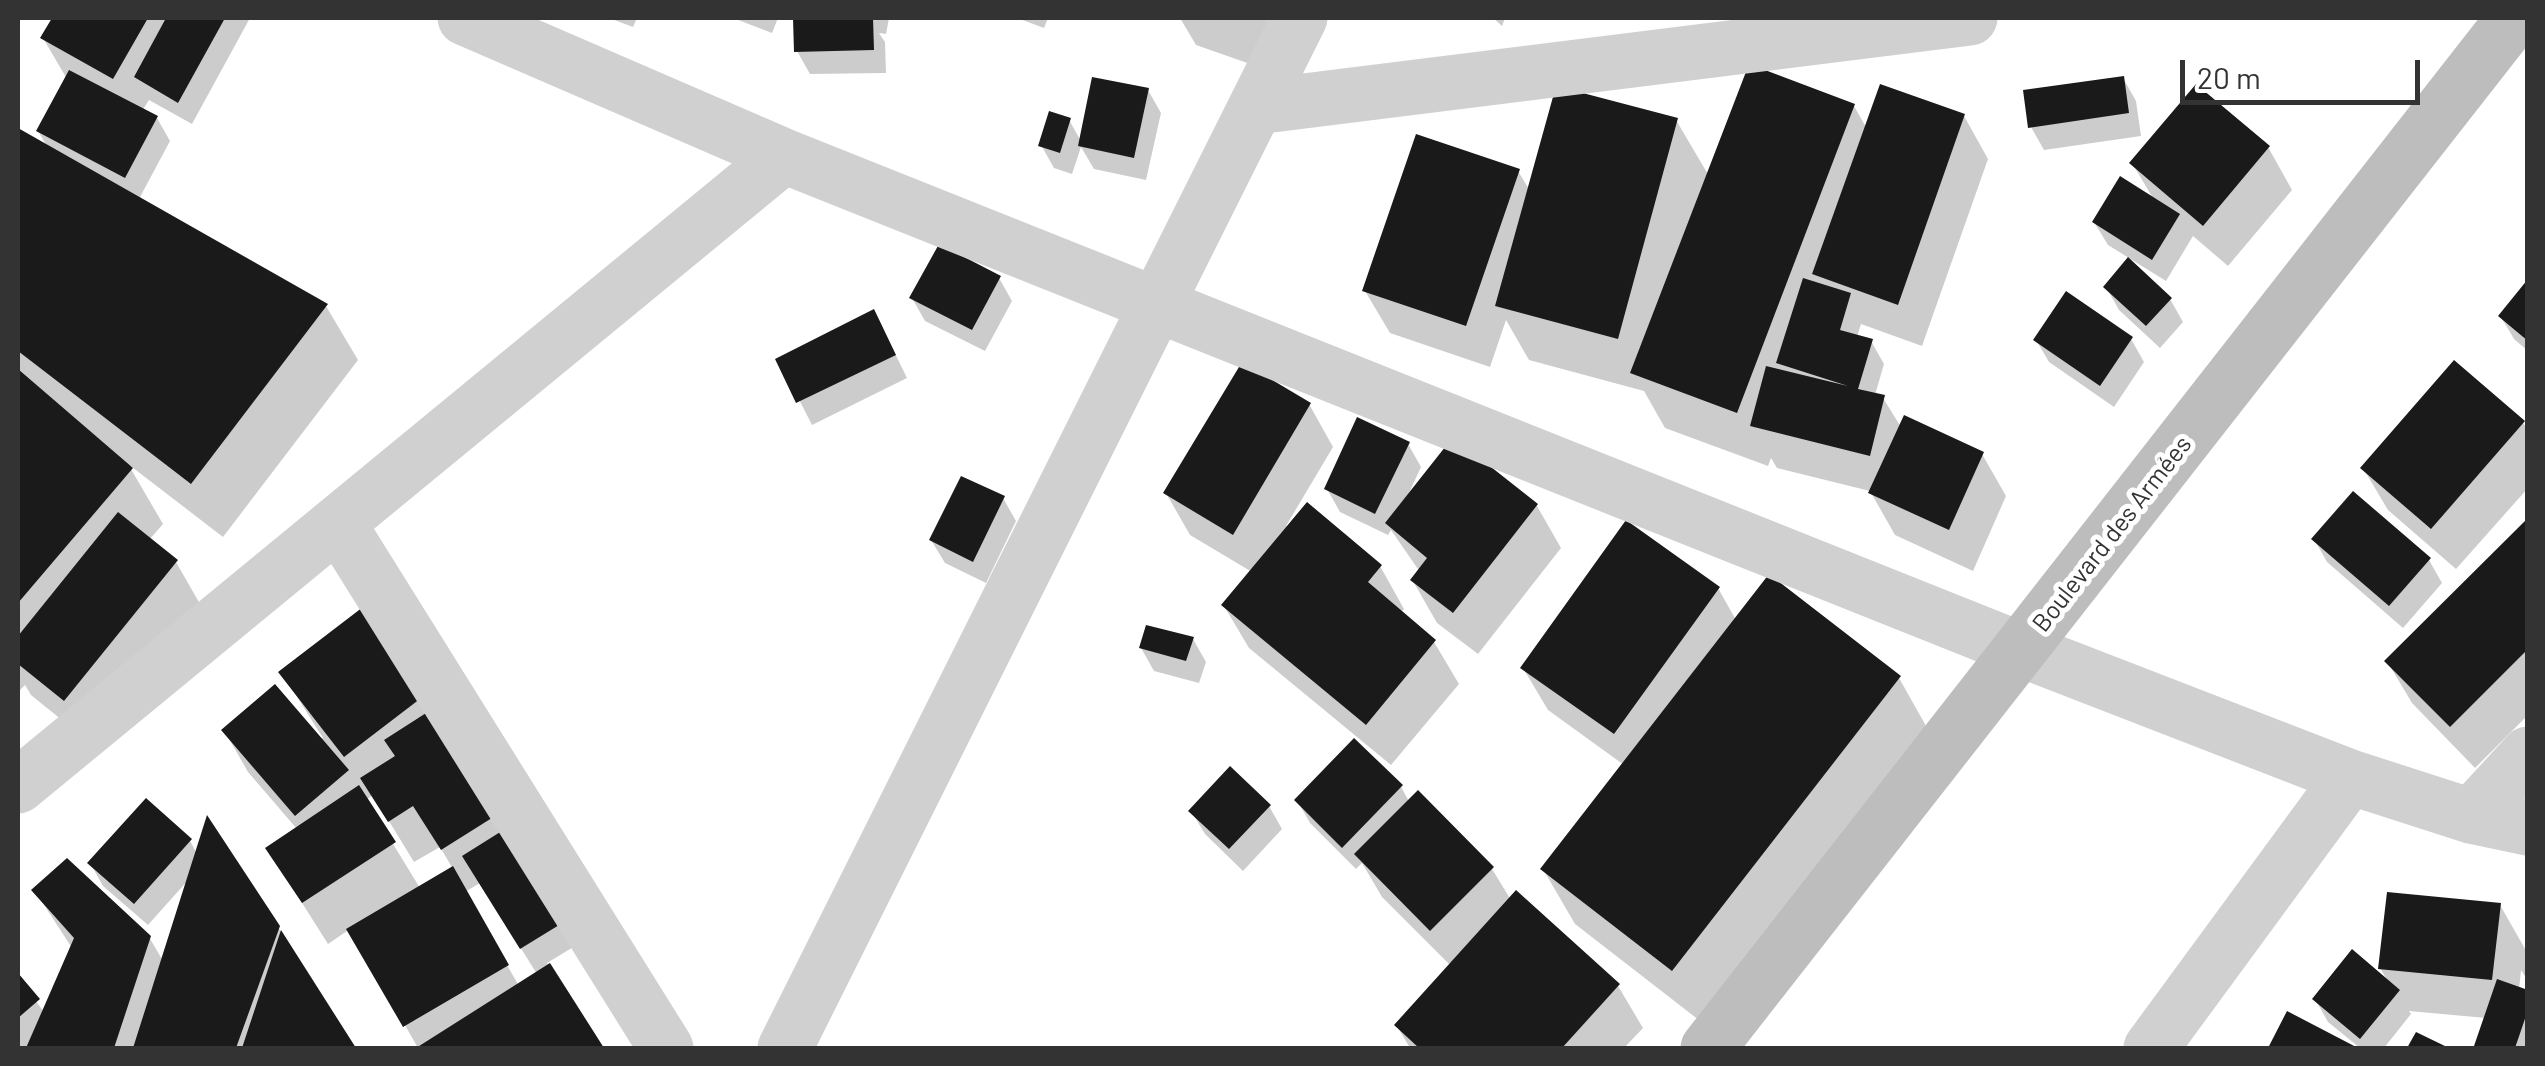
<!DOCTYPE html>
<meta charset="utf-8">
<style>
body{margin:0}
#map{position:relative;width:2545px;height:1066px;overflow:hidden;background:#fff;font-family:Barlow,sans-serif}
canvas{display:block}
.frame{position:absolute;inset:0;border:20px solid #333;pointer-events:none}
.scale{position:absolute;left:2180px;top:60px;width:240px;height:45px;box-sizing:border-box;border:5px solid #333;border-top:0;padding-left:12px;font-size:30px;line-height:35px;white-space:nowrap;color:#333;-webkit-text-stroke:8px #fff;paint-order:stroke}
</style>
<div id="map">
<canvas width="2545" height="1066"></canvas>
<div class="frame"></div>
<div class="scale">20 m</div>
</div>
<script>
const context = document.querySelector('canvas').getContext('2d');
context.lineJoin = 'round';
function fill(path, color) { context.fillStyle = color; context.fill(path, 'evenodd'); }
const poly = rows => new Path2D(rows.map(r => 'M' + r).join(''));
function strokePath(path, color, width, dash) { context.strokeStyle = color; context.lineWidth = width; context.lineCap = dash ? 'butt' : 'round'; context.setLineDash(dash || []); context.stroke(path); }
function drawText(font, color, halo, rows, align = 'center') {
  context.font = font + ' Barlow,sans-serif'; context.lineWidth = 10; context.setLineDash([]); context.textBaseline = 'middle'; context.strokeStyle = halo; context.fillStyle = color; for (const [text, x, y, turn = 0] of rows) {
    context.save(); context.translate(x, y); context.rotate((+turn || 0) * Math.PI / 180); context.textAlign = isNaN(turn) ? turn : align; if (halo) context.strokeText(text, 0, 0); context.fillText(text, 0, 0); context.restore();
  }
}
const shadow = poly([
 [55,18,250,18,192,124,149,100,142,111,157,118,170,141,139,199,326,306,358,360,223,537,128,464,163,524,149,540,176,562,200,604,89,742,31,695,25,685,18,692,18,131,48,148,38,131,67,79,43,38],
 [609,18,637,18,633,27],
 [733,18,778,18,772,33],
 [838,18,889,18,886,34,879,33,885,42,886,73,810,74,797,51],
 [1017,18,1048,18,1044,28],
 [1180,18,1270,18,1253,65,1196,45],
 [1493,18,1505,18,1502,26],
 [2123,78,2136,101,2141,136,2044,150,2031,127],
 [1148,90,1161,113,1146,180,1094,169,1081,147,1072,174,1054,168,1041,145,1069,120,1081,141],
 [1854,106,1867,129,1964,116,1988,159,1922,346,1861,324,1857,337,1871,341,1884,364,1875,395,1883,398,1901,427,1982,454,2006,496,1973,571,1895,535,1870,491,1777,468,1771,458,1768,466,1665,428,1644,391,1529,360,1506,320,1490,367,1390,333,1365,291,1518,171,1530,191,1676,120,1709,176],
 [2268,147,2292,190,2228,266,2193,236,2166,281,2108,245,2094,222,2154,200,2132,163],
 [999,278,1012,301,985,351,925,321,912,298],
 [2528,283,2528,351,2514,339,2501,317],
 [2106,287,2170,299,2183,322,2160,348,2119,310],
 [886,335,907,378,812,425,779,360],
 [2131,339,2144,362,2114,407,2049,362,2036,340],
 [1309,404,1333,447,1286,526,1380,566,1404,609,1400,613,1434,642,1459,684,1391,765,1249,648,1224,606,1252,572,1190,535,1166,493],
 [2523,423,2528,431,2528,488,2456,569,2388,510,2363,468],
 [1453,440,1537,506,1561,548,1478,654,1437,623,1413,581,1420,572,1391,530,1388,535,1340,512,1327,489,1408,444,1421,467,1408,495],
 [1003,498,1016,521,986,583,945,563,931,540],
 [2528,521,2528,715,2475,768,2412,703,2387,661],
 [2314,539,2429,560,2442,583,2403,628,2327,562],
 [1718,588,1736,620,1899,678,1930,733,1704,1024,1575,924,1543,869,1624,765,1548,710,1523,668],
 [363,610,575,946,547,963,601,1048,418,1048,350,929,328,944,268,849,297,829,248,772,224,730,323,738,282,673],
 [373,795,414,862,440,847,453,869,420,888,366,800],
 [480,883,537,974,519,986,465,892],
 [1193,639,1206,662,1199,683,1154,671,1141,648],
 [1401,787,1410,803,1492,869,1511,900,1618,986,1643,1028,1624,1048,1410,1048,1397,1026,1451,966,1382,897,1362,863,1356,869,1310,823,1297,800],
 [1269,806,1282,829,1243,871,1205,834,1191,811],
 [190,841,197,854,278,927,353,1048,18,1048,18,977,44,1012,72,948,35,891,149,937,163,961,190,878,148,925,103,886,90,863],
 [2500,905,2528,954,2528,981,2521,970,2519,990,2528,993,2528,1048,2479,1048,2486,1018,2409,1011,2411,1014,2384,1048,2360,1048,2328,1022,2315,999,2389,983,2380,968]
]);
const building = poly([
 [52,18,148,18,113,79,40,38],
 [166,18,225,18,178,103,134,77],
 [793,18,873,18,874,50,794,52],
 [1749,64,1855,104,1737,413,1630,373],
 [69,70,158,116,125,178,36,131],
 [2124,76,2129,113,2028,128,2023,90],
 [1092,77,1149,88,1134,158,1078,146],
 [1880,84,1965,114,1898,305,1812,274],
 [2196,84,2270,146,2203,226,2129,163],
 [1556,86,1678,118,1618,339,1495,306],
 [1049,111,1071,118,1060,153,1038,146],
 [18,128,328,304,191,484,18,351],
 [1416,134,1520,169,1466,326,1362,291],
 [2120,176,2180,214,2152,260,2092,222],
 [939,244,1001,276,972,330,909,298],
 [2128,257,2172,298,2146,326,2103,287],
 [1803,278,1851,293,1840,330,1873,339,1858,389,1885,395,1870,456,1750,426,1766,366,1848,386,1776,363],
 [2528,279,2528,341,2498,316],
 [2066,291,2133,337,2100,386,2033,340],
 [874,309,896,355,796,403,775,359],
 [2454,360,2525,421,2431,529,2360,468],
 [1242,362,1311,403,1233,535,1163,493],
 [18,369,133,468,18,603],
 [1904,415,1984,452,1949,530,1868,493],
 [1357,417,1410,442,1375,514,1324,489],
 [1453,437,1538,504,1453,613,1410,580,1427,558,1385,523],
 [961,476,1005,496,973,562,929,540],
 [2353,491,2431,558,2389,606,2311,539],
 [1307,502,1382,565,1368,582,1436,640,1366,725,1221,605],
 [118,512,178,560,64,701,18,664,18,636],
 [2528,518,2528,649,2450,727,2384,661],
 [1626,520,1720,587,1614,734,1520,668],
 [1769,574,1901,676,1672,971,1540,869],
 [363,607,429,692,344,757,278,672],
 [1146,625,1194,637,1186,661,1139,648],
 [275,684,349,770,295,816,221,730],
 [437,706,503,811,441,850,413,806,388,822,360,778,395,756,384,740],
 [1354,738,1403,785,1342,848,1294,800],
 [1230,766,1271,805,1229,849,1188,811],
 [359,785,396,842,302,903,265,848],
 [1418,790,1494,867,1430,931,1354,854],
 [146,798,192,839,134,904,87,863],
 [207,815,280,926,236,1048,133,1048],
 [505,829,564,922,520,949,462,856],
 [67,858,151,936,114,1048,26,1048,74,938,31,890],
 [453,866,509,965,403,1027,346,929],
 [1516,890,1620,984,1562,1048,1419,1048,1394,1025],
 [2387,892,2501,903,2492,980,2378,969],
 [281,930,356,1048,242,1048],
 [2352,949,2400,990,2360,1039,2312,999],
 [550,963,604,1048,416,1048],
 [18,973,40,999,18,1018],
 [2497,979,2528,990,2528,1010,2515,1048,2474,1046],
 [2287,1011,2358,1048,2268,1048],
 [2416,1032,2449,1048,2407,1048]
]);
const minor = poly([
 [465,18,784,156,2022,650,2350,777,2471,816,2528,828],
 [1256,107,1970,18],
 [338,523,666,1048],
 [18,786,784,156],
 [2471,816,2528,754],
 [785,1048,1300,18],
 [2151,1048,2350,777]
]);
const secondary = poly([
 [1708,1048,2514,18]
]);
const streetNames = [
 ["Boulevard des Armées",2112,534,-52]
];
fill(shadow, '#0003');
fill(building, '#1a1a1a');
strokePath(minor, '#d0d0d0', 55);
strokePath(secondary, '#bdbdbd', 55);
drawText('25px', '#333', '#fff', streetNames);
</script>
